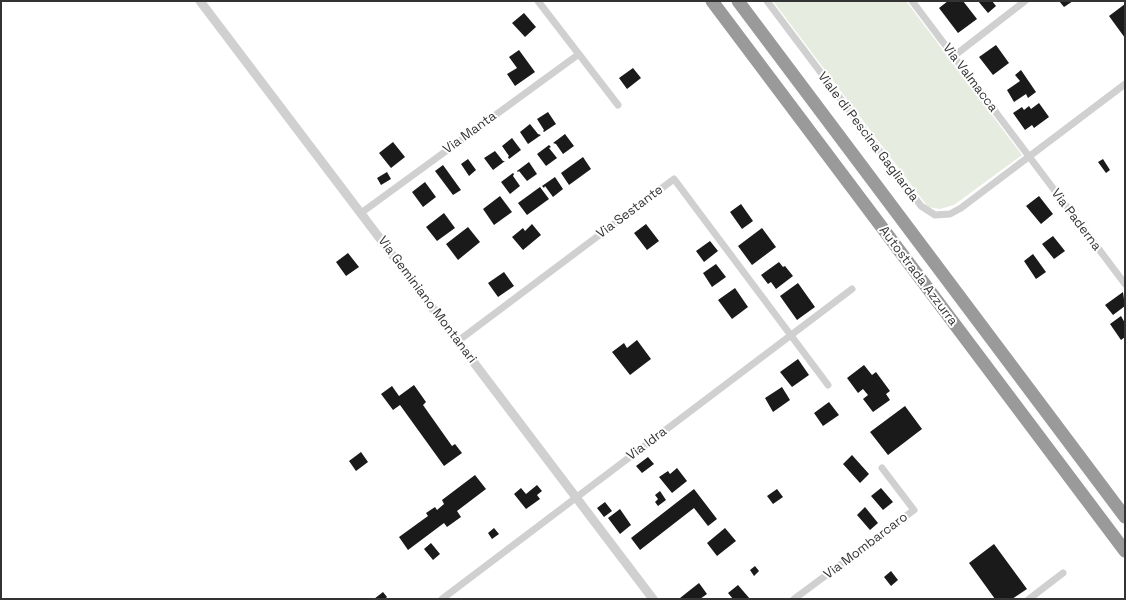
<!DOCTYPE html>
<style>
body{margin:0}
#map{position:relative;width:1126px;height:600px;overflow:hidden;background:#fff;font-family:"Space Grotesk",sans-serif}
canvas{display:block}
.frame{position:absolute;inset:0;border:2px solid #333;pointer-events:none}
</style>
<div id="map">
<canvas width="1126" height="600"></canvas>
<div class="frame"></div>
</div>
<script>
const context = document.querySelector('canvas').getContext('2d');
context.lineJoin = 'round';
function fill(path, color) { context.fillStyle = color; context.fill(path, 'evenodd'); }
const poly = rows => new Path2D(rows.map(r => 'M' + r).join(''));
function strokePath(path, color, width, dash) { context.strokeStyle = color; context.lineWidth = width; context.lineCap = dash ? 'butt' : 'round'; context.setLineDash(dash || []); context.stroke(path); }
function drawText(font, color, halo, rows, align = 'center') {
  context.font = font + ' "Space Grotesk",sans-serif'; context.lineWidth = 4; context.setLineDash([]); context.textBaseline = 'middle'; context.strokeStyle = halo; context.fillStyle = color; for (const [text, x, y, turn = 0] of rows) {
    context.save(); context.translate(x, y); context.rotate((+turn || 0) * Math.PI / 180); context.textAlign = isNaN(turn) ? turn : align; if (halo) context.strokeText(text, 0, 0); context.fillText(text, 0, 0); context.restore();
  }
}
const green = poly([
 [773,1,906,1,1022,155,954,205,940,209,928,207]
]);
const building = poly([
 [948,1,963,1,977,19,958,33,939,8],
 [978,1,992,1,996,6,988,13],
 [1059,1,1073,1,1064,7],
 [1125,4,1125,38,1109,16],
 [524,13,536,27,525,37,512,23],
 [996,45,1009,63,993,75,979,57],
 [519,50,535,72,515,86,507,74,517,68,509,57],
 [633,68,641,78,627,89,619,78],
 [1021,70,1036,92,1028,98,1026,94,1014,102,1007,90,1020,81,1015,75],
 [1039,103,1049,117,1034,128,1032,125,1025,130,1013,113,1022,107,1024,110,1029,106,1031,109],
 [548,112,556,124,544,132,543,131,544,130,537,119],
 [530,124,538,134,541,135,528,144,520,132],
 [565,134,574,146,563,154,556,144,553,143],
 [512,138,521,150,509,159,508,157,509,156,502,146],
 [393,142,405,157,391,168,379,153],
 [549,145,551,147,549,148,557,158,546,166,537,154],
 [495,151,503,161,505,161,493,170,484,158],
 [583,157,591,169,569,185,561,173],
 [468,159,476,170,469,176,461,164],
 [1103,159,1110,170,1106,173,1098,162],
 [529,162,537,174,527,181,519,171,518,172,517,171],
 [443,165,461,190,453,195,435,171],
 [387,172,391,179,381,185,377,178],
 [513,173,514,174,513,176,520,186,510,194,501,182],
 [555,177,563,189,553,197,545,186,544,188,542,186],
 [425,182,436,197,423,207,412,192],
 [540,187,549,199,527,215,518,203],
 [500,196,512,212,494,225,483,209],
 [1039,196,1053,214,1041,224,1026,206],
 [741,204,753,221,742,229,730,212],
 [444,213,455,228,437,241,426,227],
 [532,224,541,235,523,250,512,237,523,228,525,231],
 [646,224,659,241,647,250,634,233],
 [468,227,480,242,458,260,446,244],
 [762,228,776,247,752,265,738,246],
 [1053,236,1065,251,1054,259,1042,244],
 [710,241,718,251,704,262,696,251],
 [348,253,359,267,346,276,336,262],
 [1033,254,1046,272,1036,279,1024,261],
 [779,262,783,267,785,266,793,276,776,289,771,282,768,284,761,275],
 [716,264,726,277,712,287,703,273],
 [504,272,514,286,498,297,488,283],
 [798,283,815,307,797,320,780,296],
 [735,288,748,307,732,319,718,300],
 [1123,292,1125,306,1113,315,1105,305],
 [1121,316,1125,323,1125,337,1121,340,1110,324],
 [637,340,651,359,630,375,612,352,624,343,627,348],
 [798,359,809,375,792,387,780,372],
 [864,365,872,375,876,372,890,391,886,394,890,400,873,412,863,399,868,395,863,389,858,393,847,378],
 [414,385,426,402,423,405,452,446,455,444,462,453,444,466,400,405,393,410,381,394,392,386,399,396],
 [782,387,790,400,773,412,765,398],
 [829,402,839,415,823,426,814,413],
 [905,406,922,429,888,455,870,432],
 [361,452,368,462,356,471,349,461],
 [852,455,869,474,860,483,843,464],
 [648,457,654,464,642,473,636,466],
 [677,468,687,481,672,493,659,477,668,471,670,474],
 [475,475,486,489,457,511,461,517,447,527,444,523,408,550,399,537,428,516,426,513,435,507,437,510,444,504,442,500],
 [537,485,542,491,537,495,540,499,526,509,514,494,521,488,526,494],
 [881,488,893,502,883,510,871,496],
 [694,489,717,519,708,526,694,508,640,550,631,538],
 [777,489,783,497,773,504,767,496],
 [660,491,666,500,658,506,655,502,658,499,655,495],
 [605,502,612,511,604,517,597,508],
 [865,507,878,523,870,530,857,515],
 [620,509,631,525,620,534,608,518],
 [494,528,499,534,492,539,488,533],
 [725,528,736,541,717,556,707,543],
 [431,543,440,554,433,560,424,549],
 [994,544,1027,589,1012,599,995,599,969,563],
 [755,566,759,571,754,576,750,570],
 [891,571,898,580,891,586,884,577],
 [699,583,707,594,700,599,681,599,680,598],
 [738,585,750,599,733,599,728,593],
 [383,592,387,597,385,599,374,599]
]);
const minor = poly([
 [538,1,618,105],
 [767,1,921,206,935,215,950,214,961,208,1125,84],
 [912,1,1125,284],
 [954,56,1025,1],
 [361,213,579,54],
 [458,341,674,179,828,385],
 [442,599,852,289],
 [794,599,914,510,882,468],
 [1029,599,1063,573]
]);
const tertiary = poly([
 [200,1,653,599]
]);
const motorway = poly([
 [712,1,1125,551],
 [738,1,1125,517]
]);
const streetNames = [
 ["Via Valmacca",970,78,53],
 ["Via Manta",470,133,-36],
 ["Viale di Pescina Gagliarda",868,137,53],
 ["Via Sestante",630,212,-37],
 ["Via Paderna",1076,220,53],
 ["Autostrada Azzurra",918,276,53],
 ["Via Geminiano Montanari",427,300,53],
 ["Via Idra",647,444,-37],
 ["Via Mombarcaro",866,546,-37]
];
fill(green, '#e6ecdf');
fill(building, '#1a1a1a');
strokePath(minor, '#d0d0d0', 7);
strokePath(tertiary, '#d0d0d0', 9);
strokePath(motorway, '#9a9a9a', 13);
drawText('13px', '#333', '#fff', streetNames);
</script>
